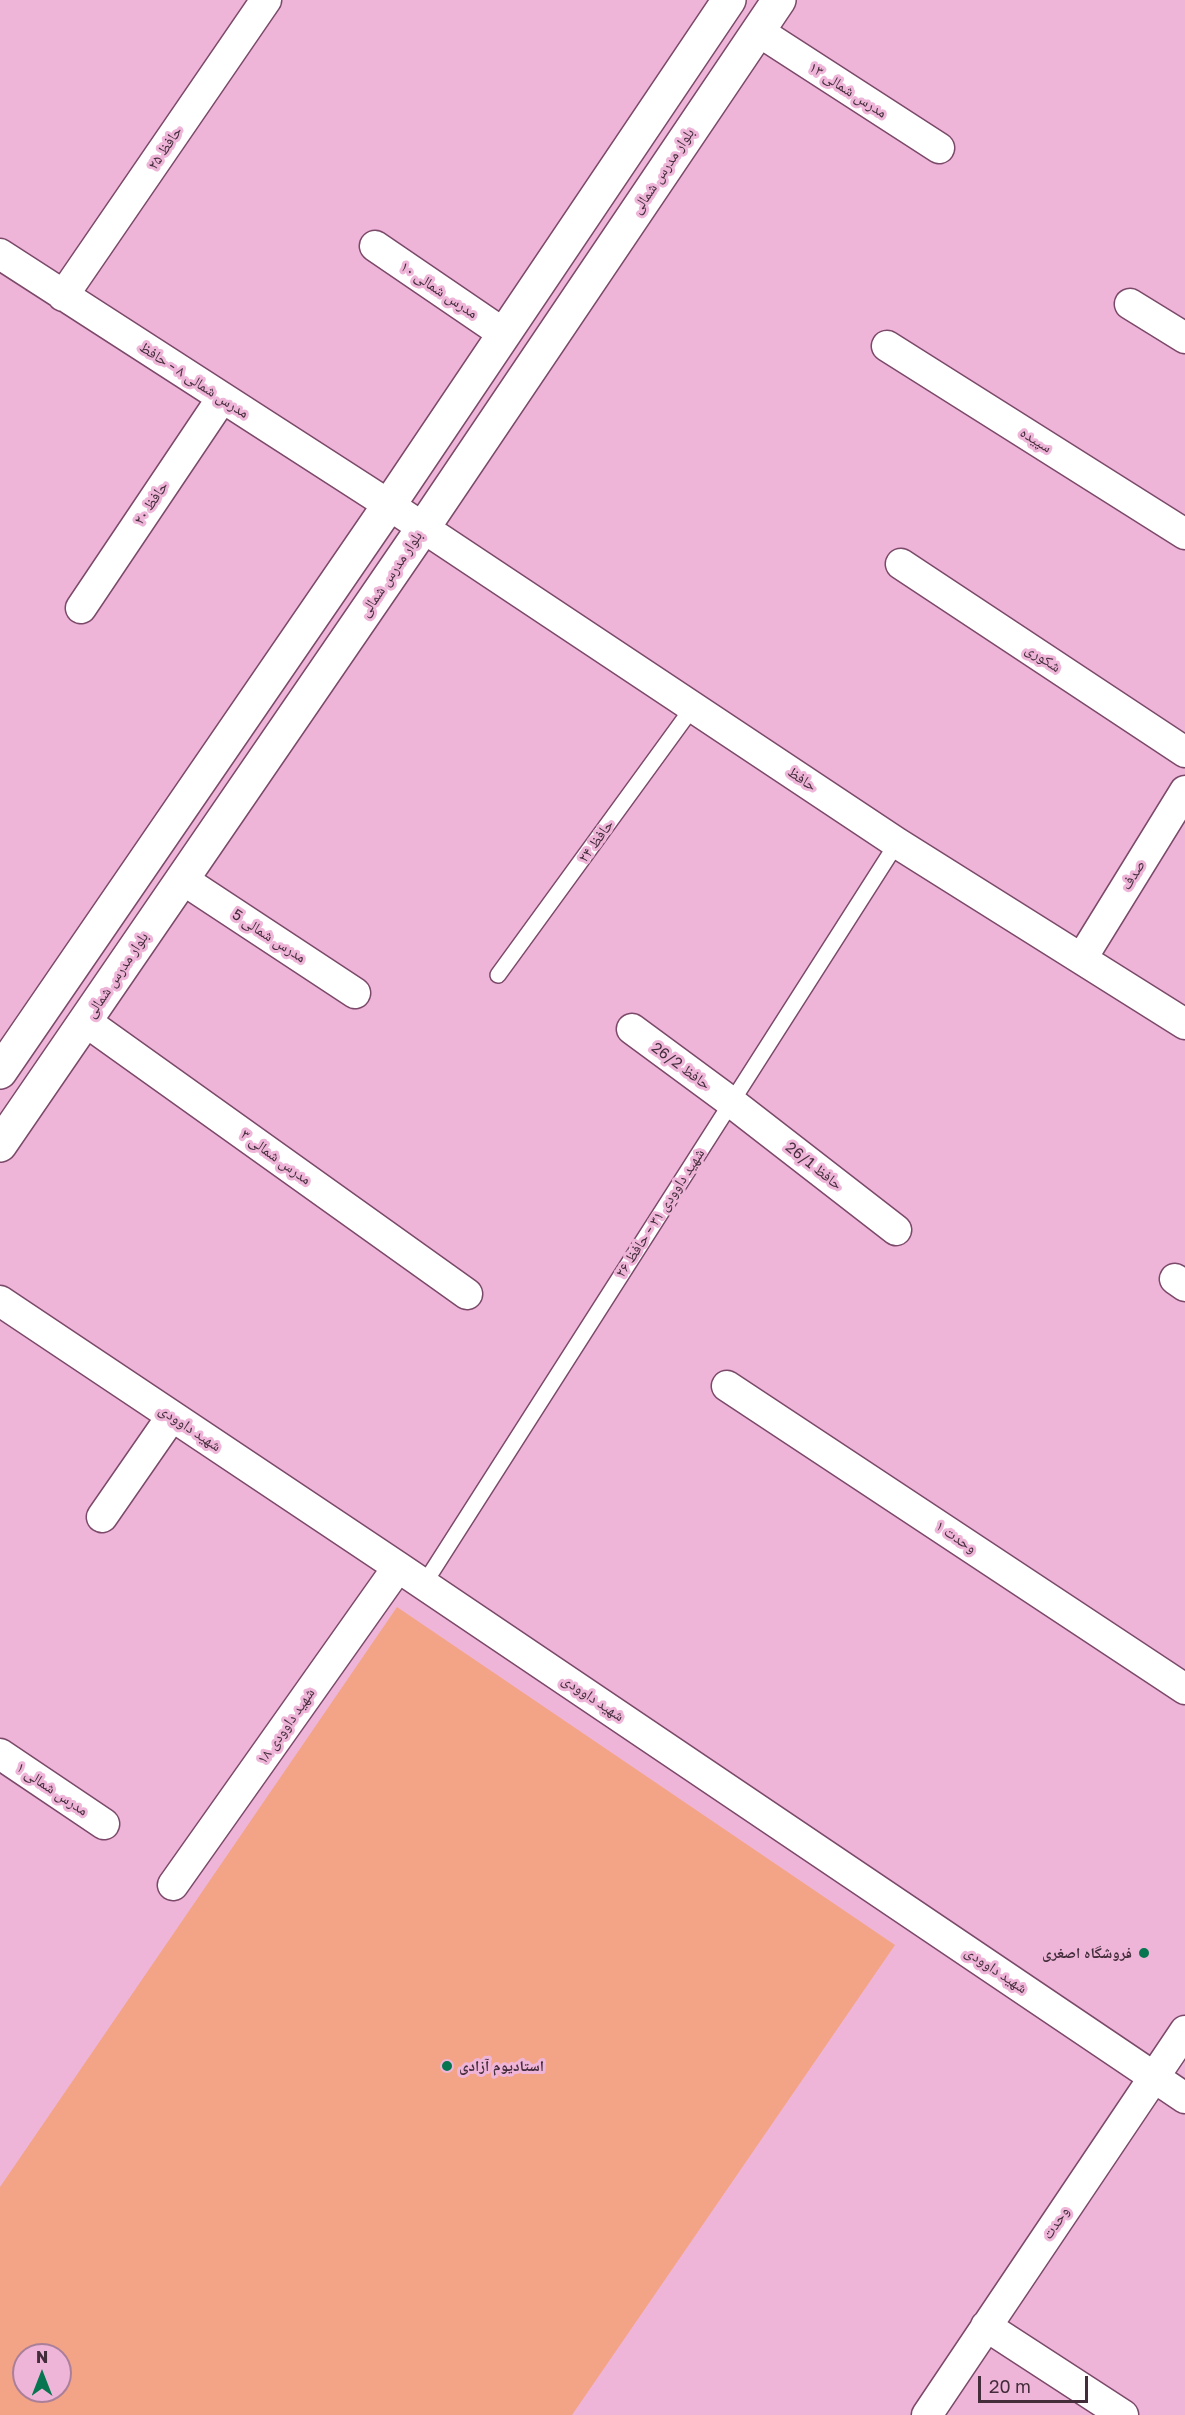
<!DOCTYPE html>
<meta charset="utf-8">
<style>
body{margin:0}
#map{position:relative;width:1185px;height:2415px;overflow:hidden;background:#eeb5d8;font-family:"Golos Text",sans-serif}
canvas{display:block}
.north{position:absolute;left:12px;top:2343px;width:60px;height:60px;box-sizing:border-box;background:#eeb5d8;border:2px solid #aa7f99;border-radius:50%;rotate:0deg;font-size:16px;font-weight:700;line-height:24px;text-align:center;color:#442d3b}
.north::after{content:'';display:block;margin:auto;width:21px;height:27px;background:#07754f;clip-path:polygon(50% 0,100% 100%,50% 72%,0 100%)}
.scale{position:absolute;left:978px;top:2376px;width:110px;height:27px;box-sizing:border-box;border:3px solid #442d3b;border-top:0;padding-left:8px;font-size:18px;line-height:21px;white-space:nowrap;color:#442d3b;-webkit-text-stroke:4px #eeb5d8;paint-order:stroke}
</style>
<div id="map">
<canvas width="1185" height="2415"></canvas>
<div class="north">N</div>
<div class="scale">20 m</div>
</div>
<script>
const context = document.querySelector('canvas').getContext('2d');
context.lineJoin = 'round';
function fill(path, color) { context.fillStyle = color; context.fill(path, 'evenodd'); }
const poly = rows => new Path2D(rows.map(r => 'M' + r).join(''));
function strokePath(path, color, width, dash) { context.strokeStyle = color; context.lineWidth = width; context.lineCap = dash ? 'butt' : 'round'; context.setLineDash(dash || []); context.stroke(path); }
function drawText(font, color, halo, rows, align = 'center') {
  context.font = font + ' "Golos Text","Noto Naskh Arabic",sans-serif'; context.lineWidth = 6; context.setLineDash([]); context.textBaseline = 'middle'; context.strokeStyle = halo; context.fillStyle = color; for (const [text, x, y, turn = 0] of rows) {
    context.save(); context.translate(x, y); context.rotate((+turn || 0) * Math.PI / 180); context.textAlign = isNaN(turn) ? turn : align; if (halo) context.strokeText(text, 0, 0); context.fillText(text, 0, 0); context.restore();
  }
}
const green = poly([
 [397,1607,895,1945,572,2415,0,2415,0,2187],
 [24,2355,60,2355,60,2391,24,2391]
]);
const lane = poly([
 [498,975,693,707],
 [424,1584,897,843]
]);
const street = poly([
 [758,31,939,148],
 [375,246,504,334],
 [0,254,389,505,897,843,1185,1024],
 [63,296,266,0],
 [1130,304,1185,338],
 [887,346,1185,534],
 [901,564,1185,752],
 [81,608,222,398],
 [182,879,355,993],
 [1082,958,1185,791],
 [85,1021,467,1294],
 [632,1029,731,1102,896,1230],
 [1175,1279,1185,1286],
 [0,1301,398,1567,1185,2098],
 [727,1386,1185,1689],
 [102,1517,172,1416],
 [0,1754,104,1824],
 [173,1885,398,1567],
 [986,2326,1123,2415],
 [927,2415,1185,2031]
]);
const secondary = poly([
 [0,1072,389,505,729,0],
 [0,1145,423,528,779,0]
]);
const markers = [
 [1144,1953,6,"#07754f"],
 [447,2066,6,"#07754f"]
];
const streetNames = [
 ["مدرس شمالی ۱۳",848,90,33],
 ["حافظ ۲۵",165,148,-56],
 ["بلوار مدرس شمالی",663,171,-56],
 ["مدرس شمالی ۱۰",439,290,34],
 ["مدرس شمالی ۸ - حافظ",194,380,33],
 ["سپیده",1036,440,32],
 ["حافظ ۲۰",151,503,-56],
 ["بلوار مدرس شمالی",391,574,-56],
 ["شکوری",1043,658,33],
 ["حافظ",802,779,34],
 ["حافظ ۲۴",596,841,-54],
 ["صدف",1133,875,-58],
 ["مدرس شمالی 5",269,936,33],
 ["بلوار مدرس شمالی",117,975,-56],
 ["حافظ 26/2",681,1066,36],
 ["مدرس شمالی ۳",276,1157,36],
 ["حافظ 26/1",814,1166,38],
 ["شهید داوودی ۳۱ - حافظ ۲۶",660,1213,-57],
 ["شهید داوودی",190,1428,34],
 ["وحدت ۱",956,1537,34],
 ["شهید داوودی",593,1698,34],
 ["شهید داوودی ۱۸",286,1726,-55],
 ["مدرس شمالی ۱",52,1789,34],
 ["شهید داوودی",996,1970,34],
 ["وحدت",1056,2223,-56]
];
const poiNames = [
 ["فروشگاه اصغری",1132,1953],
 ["استادیوم آزادی",459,2066,"left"]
];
fill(green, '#f4a486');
strokePath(lane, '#7b4969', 18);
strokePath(street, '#7b4969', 33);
strokePath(secondary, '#7b4969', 36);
strokePath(lane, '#fff', 15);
strokePath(street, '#fff', 30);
strokePath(secondary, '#fff', 33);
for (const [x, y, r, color] of markers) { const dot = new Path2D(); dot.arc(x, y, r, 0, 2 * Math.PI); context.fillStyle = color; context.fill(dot); strokePath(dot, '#eeb5d8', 2); }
drawText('15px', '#442d3b', '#eeb5d8', streetNames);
drawText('bold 15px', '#442d3b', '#eeb5d8', poiNames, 'right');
</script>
